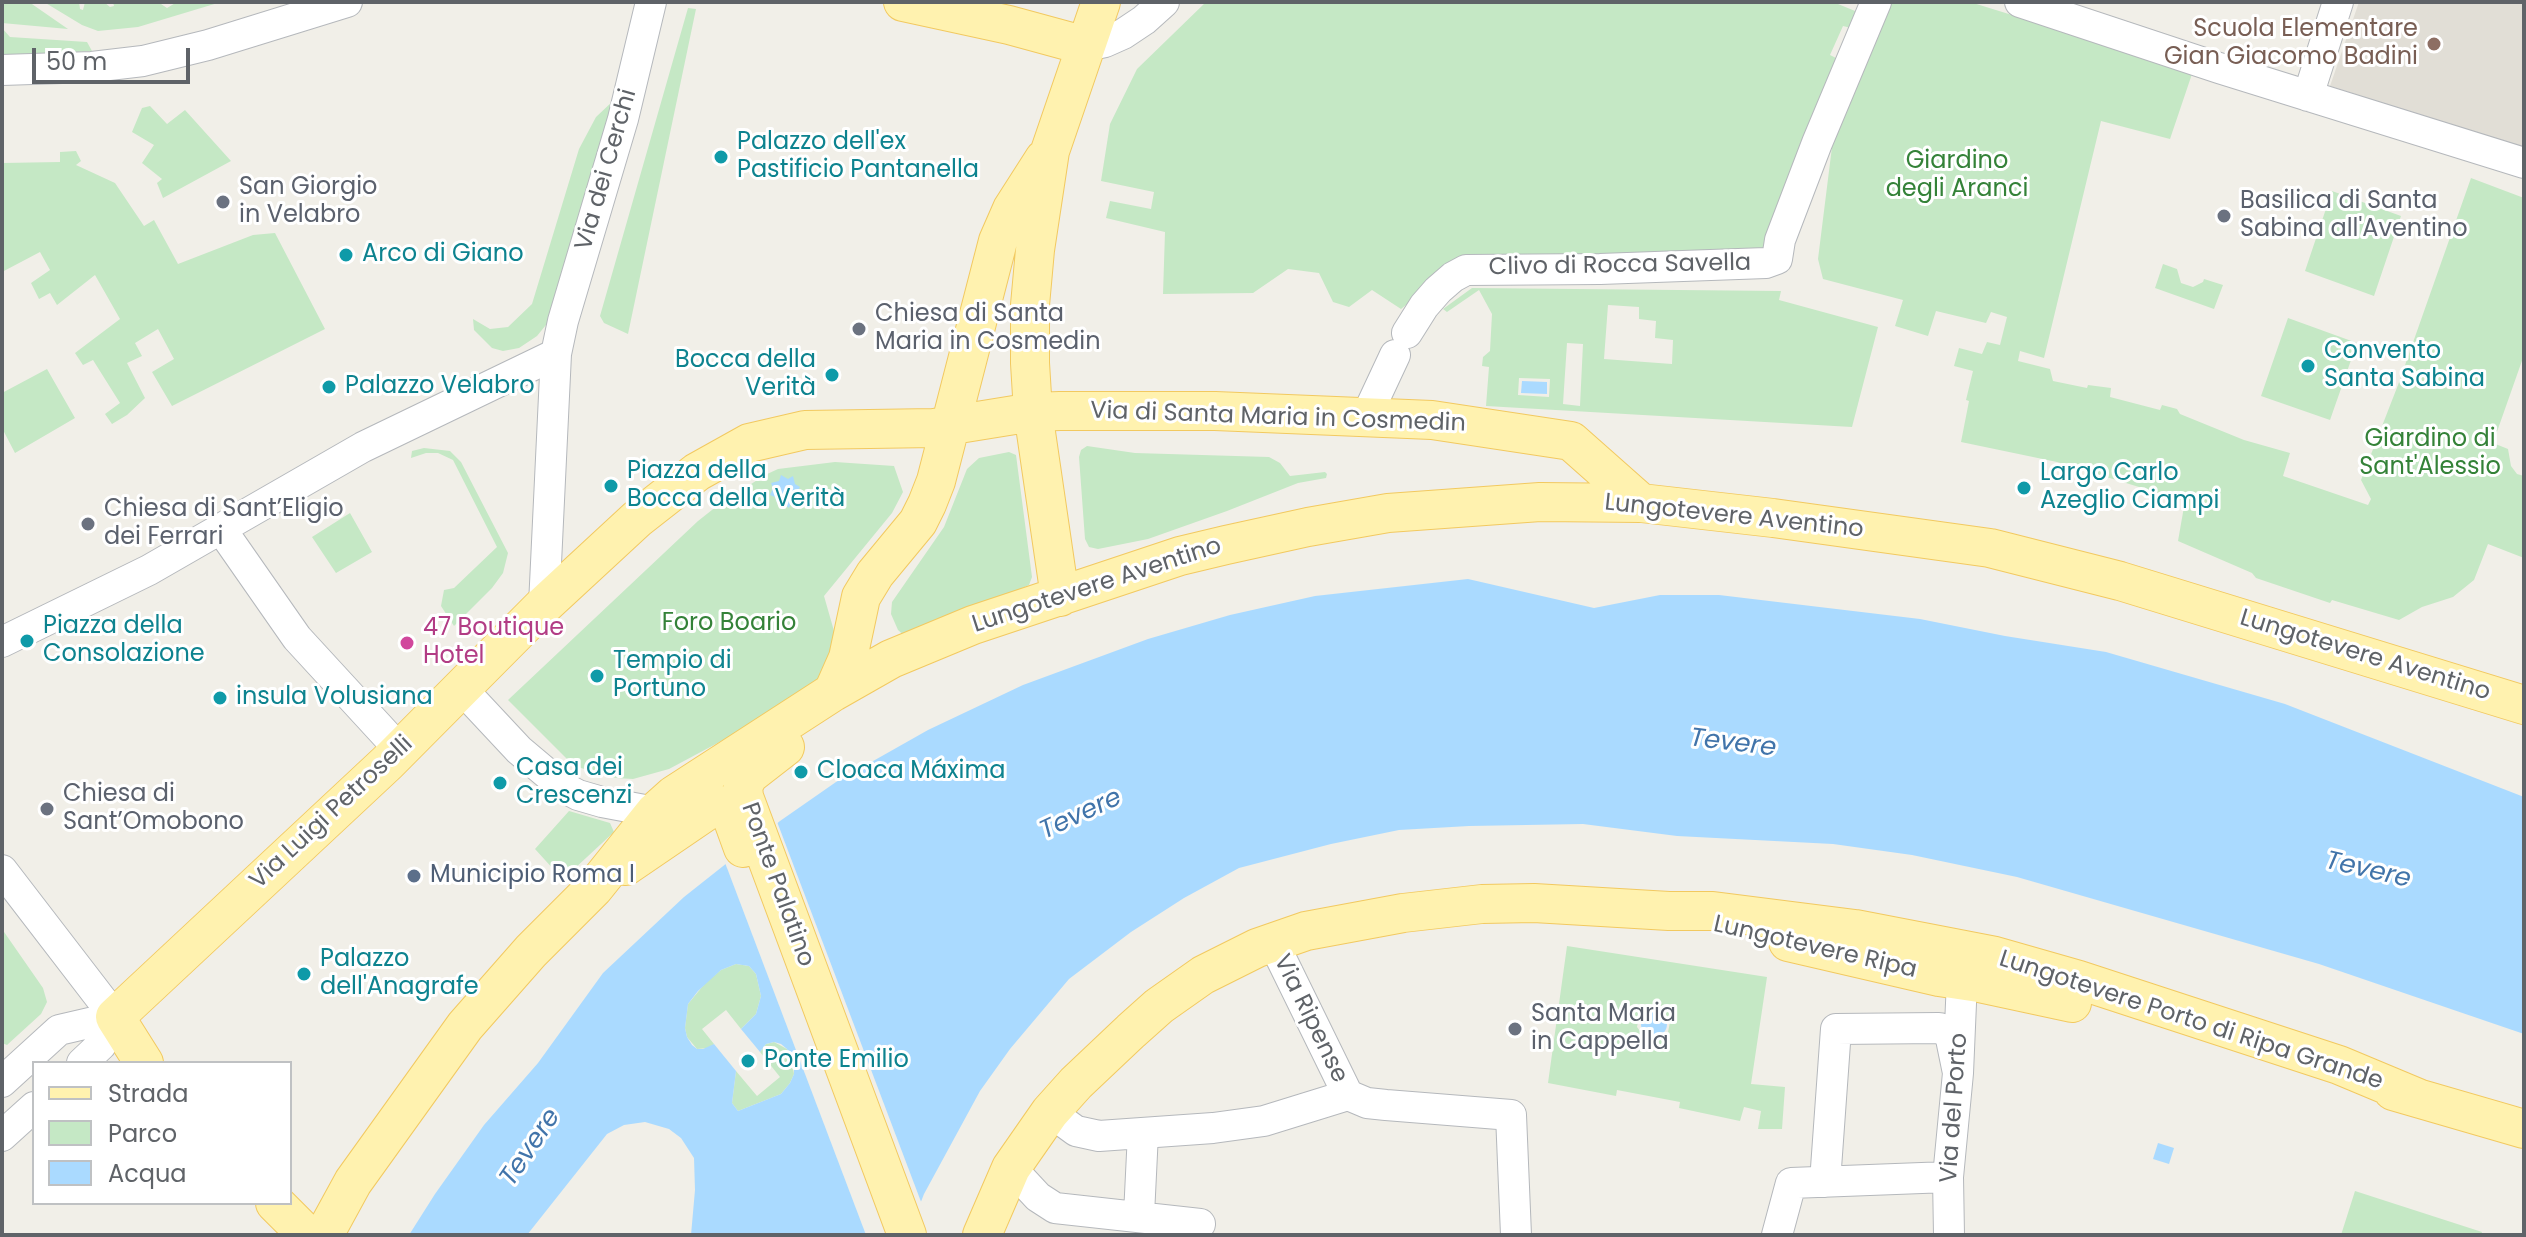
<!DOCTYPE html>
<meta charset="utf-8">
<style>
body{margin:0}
#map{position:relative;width:2526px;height:1237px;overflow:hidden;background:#f1efe8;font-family:Poppins,sans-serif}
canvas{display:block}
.frame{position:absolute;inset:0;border:4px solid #5f6368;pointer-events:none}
.legend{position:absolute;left:32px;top:1061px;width:260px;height:144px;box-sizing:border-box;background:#fff;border:2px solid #bfc1c3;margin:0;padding:10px 14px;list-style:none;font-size:24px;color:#5f6368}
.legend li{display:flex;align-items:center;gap:16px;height:40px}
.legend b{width:40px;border:2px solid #bfc1c3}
.scale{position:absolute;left:32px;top:48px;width:158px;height:36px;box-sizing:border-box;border:4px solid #5f6368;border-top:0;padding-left:10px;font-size:24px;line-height:28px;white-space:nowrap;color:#5f6368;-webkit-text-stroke:6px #fff;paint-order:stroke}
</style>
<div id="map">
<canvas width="2526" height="1237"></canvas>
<div class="frame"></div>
<ul class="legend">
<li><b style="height:10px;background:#fff2af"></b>Strada</li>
<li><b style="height:22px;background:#c5e8c5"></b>Parco</li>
<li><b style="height:22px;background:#aadaff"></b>Acqua</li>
</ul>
<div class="scale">50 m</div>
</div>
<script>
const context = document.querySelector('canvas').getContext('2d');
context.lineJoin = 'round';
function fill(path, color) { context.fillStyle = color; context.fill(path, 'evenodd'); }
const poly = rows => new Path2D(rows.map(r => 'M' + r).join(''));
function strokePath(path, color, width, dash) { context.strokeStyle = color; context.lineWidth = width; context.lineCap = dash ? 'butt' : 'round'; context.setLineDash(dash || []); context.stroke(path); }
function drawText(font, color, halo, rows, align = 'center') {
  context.font = font + ' Poppins,sans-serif'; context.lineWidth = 6; context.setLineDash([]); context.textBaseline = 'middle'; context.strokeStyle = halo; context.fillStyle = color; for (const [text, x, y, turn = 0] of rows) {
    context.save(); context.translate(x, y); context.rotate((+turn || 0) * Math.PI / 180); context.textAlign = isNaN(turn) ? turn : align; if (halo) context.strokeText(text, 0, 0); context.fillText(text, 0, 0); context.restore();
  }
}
const education = poly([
 [2359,2,2524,2,2524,149,2330,86]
]);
const green = poly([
 [2,2,29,2,68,29,2,23],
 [44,2,79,2,80,9,83,10,85,2,104,2,110,7,114,6,113,2,158,2,167,8,177,2,221,2,138,27,98,31,82,25],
 [1206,2,1838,2,1838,4,1860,13,1851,28,1843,26,1830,55,1838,59,1770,255,1466,256,1401,309,1372,290,1349,307,1333,302,1319,273,1288,269,1253,293,1163,294,1165,232,1106,218,1110,201,1151,209,1154,192,1101,181,1110,124,1137,69],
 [1890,2,1970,2,2193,71,2170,139,2101,121,2044,358,2020,351,2018,361,2050,369,2053,381,2087,388,2088,385,2111,388,2110,397,2160,410,2162,405,2177,409,2180,414,2244,440,2290,453,2283,476,2368,505,2371,499,2361,480,2398,385,2471,178,2524,198,2524,355,2493,443,2508,449,2511,466,2517,474,2524,476,2524,558,2488,544,2474,580,2453,597,2422,607,2399,620,2332,600,2330,603,2256,578,2252,573,2178,541,2185,501,2057,462,1961,442,1969,401,1966,400,1973,371,1954,366,1959,348,1982,354,1987,342,2000,345,2007,317,1991,312,1986,323,1936,311,1928,336,1895,326,1903,300,1823,279,1818,259,1832,147],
 [688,8,696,9,628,334,604,323,600,316],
 [2,28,10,37,87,42,92,51,2,56],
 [614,100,550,320,537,336,519,348,503,351,492,348,474,330,473,319,490,329,508,327,532,304,579,149,596,117],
 [150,106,167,124,185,110,231,161,163,198,157,183,162,179,142,163,154,145,132,132,142,108],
 [76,151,81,161,76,165,115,183,144,226,154,220,178,264,253,235,275,233,325,329,172,406,152,372,174,359,158,329,135,343,142,356,127,363,145,398,127,415,112,424,105,414,120,403,93,360,83,365,75,353,120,319,95,275,57,305,50,293,39,299,31,283,50,270,40,252,2,272,2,163,60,162,60,152],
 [2332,191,2401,216,2374,296,2305,271],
 [2163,264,2177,269,2181,283,2193,287,2203,282,2204,279,2223,285,2214,309,2155,288],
 [1472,288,1781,291,1779,300,1878,327,1852,427,1486,406,1489,367,1482,366,1483,357,1490,351,1492,314,1479,290,1447,312,1443,309],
 [1608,305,1639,307,1639,319,1656,321,1655,338,1673,340,1672,364,1604,359],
 [1567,343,1583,344,1580,406,1563,404],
 [1519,378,1550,379,1549,397,1518,395],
 [2288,318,2357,343,2330,420,2261,396],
 [47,369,75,418,15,453,2,428,2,393],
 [1087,446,1135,453,1269,457,1280,463,1290,476,1325,472,1327,474,1326,478,1298,483,1227,511,1148,539,1098,549,1089,547,1085,539,1079,457,1081,450],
 [424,448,450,451,461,462,508,553,503,573,492,588,454,626,441,606,444,590,454,588,497,547,453,460,438,453,426,453,411,458,412,451],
 [1009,452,1016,455,1032,577,1029,585,909,640,898,630,891,614,892,602,944,527,967,469,979,458],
 [835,462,894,466,903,492,892,513,824,596,836,638,820,680,800,694,727,738,669,769,633,779,616,778,574,766,508,700,698,521,717,506,765,475,778,469],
 [350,513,372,552,336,573,312,537],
 [569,811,610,823,614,832,573,870,555,871,535,849],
 [2,929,43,988,47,1002,41,1014,7,1045,2,1043],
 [1567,946,1767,977,1751,1084,1785,1087,1782,1129,1758,1129,1761,1111,1744,1107,1740,1121,1679,1108,1680,1102,1617,1090,1616,1096,1548,1083],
 [1651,1008,1665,1013,1670,1022,1668,1032,1656,1041,1646,1039,1637,1027,1639,1017],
 [736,964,749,966,756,974,761,996,756,1014,741,1029,726,1010,702,1029,714,1044,709,1048,697,1049,687,1037,685,1028,688,1004,707,981,721,970],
 [774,1042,787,1049,791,1057,794,1074,790,1083,781,1094,738,1111,732,1103,736,1071,757,1096,780,1077,760,1052,766,1044],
 [2355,1191,2482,1232,2481,1235,2341,1235]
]);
const water = poly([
 [1522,381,1547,382,1547,394,1521,393],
 [781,475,788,479,793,476,795,484,800,487,796,494,798,500,791,502,789,508,783,503,778,505,775,497,770,495,773,488,771,483,779,481],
 [1468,579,1594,608,1660,595,1719,595,1920,619,2005,636,2106,652,2285,704,2524,797,2524,1034,2319,964,2017,877,1912,855,1833,844,1677,836,1583,824,1469,826,1399,830,1331,844,1239,868,1184,898,1131,932,1069,979,1010,1049,980,1091,924,1194,908,1235,691,1235,695,1190,694,1158,681,1138,669,1129,645,1122,624,1125,607,1134,527,1235,409,1235,435,1194,484,1125,538,1063,603,973,684,897,780,821,836,782,928,730,1023,685,1148,639,1230,615,1315,596],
 [736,964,749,966,756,974,761,996,756,1014,741,1029,760,1052,766,1044,774,1042,781,1044,787,1049,794,1064,794,1074,790,1083,781,1094,738,1111,732,1103,736,1071,714,1044,703,1049,697,1049,692,1045,687,1037,685,1028,688,1004,698,991,721,970],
 '1641 1024a13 13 0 1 1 26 0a13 13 0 1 1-26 0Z',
 [2158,1143,2174,1148,2169,1164,2153,1159]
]);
const pier = poly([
 [776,819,923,1207,913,1235,866,1235,724,860]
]);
const minor = poly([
 [2020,2,2219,68,2524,163],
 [1086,46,1105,42,1123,34,1144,20,1164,2],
 [2,70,92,67,143,61,208,45,347,2],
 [2308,96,2338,2],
 [1407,333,1424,306,1438,290,1453,277,1466,270,1600,269,1766,263,1777,259,1780,240,1817,143,1876,2],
 [1366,417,1395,355],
 [221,529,297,638,400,750],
 [544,605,556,354,563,321,623,119,651,2],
 [2,642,149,570,363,447,556,354],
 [461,688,519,750,563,787,578,795,602,802,655,812],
 [2,870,115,1017],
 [1273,942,1348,1095],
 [82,1063,101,1045,115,1017],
 [2,1082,59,1030,115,1017],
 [1050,1112,1076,1131,1099,1136,1213,1128,1264,1121,1348,1095,1367,1103,1386,1105,1511,1115,1516,1235],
 [2,1136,34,1107],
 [1011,1168,1038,1197,1055,1208,1200,1224],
 [1825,1182,1836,1029,1939,1028,1946,1030,1951,1039,1958,1073],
 [1139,1215,1143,1133],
 [1777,1235,1791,1183,1948,1177],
 [1949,1235,1948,1177,1958,1073,1962,980]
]);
const major = poly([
 [903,2,1009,25,1086,46],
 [1060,597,1033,412,1030,363,1030,305,1035,250,1050,151,1101,2],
 [833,692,848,658,861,597,875,574,918,522,927,504,936,481,998,241,1012,209,1044,159],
 [785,747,749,775,743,786,744,797,907,1235],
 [626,866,714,806,720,805,731,815,743,848],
 [1788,942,1939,977,1979,983,2072,1003],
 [144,1063,115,1017,387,763,544,605,637,519,697,472,749,443,805,430,934,428,1033,412,1060,411,1215,411,1432,420,1571,441,1641,503],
 [2393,1091,2524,1129],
 [275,1203,307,1235],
 [324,1235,353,1182,465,1026,531,951,594,888,655,812,674,795,833,692,891,659,973,625,1180,556,1226,545,1308,527,1388,513,1540,502,1641,503,1773,518,1990,548,2120,581,2524,705],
 [982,1235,1011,1168,1050,1112,1076,1083,1131,1031,1159,1006,1203,975,1257,948,1306,931,1403,913,1482,904,1534,903,1669,911,1713,911,1855,929,1995,956,2079,980,2339,1065,2418,1098]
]);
const markers = [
 [2434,44,8,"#8d6e63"],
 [721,157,8,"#0f9aa8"],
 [223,202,8,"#6b7280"],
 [2224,216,8,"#6b7280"],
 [346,255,8,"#0f9aa8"],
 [859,329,8,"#6b7280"],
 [2308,366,8,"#0f9aa8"],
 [832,375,8,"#0f9aa8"],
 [329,387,8,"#0f9aa8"],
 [611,486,8,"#0f9aa8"],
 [2024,488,8,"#0f9aa8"],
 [88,524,8,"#6b7280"],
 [27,641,8,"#0f9aa8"],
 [407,643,8,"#d1479c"],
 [597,676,8,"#0f9aa8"],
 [220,698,8,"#0f9aa8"],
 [801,772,8,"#0f9aa8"],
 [500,783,8,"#0f9aa8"],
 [47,809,8,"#6b7280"],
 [414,876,8,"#5c6f8a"],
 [304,974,8,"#0f9aa8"],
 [1515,1029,8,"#6b7280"],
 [748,1061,8,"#0f9aa8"]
];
const educationNames = [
 ["Scuola Elementare",2418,30],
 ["Gian Giacomo Badini",2418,58]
];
const cultureNames = [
 ["Palazzo dell'ex",737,143],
 ["Pastificio Pantanella",737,171],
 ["Arco di Giano",362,255],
 ["Convento",2324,352],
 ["Santa Sabina",2324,380],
 ["Bocca della",816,361,"right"],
 ["Verità",816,389,"right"],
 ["Palazzo Velabro",345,387],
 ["Piazza della",627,472],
 ["Bocca della Verità",627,500],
 ["Largo Carlo",2040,474],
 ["Azeglio Ciampi",2040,502],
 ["Piazza della",43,627],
 ["Consolazione",43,655],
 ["Tempio di",613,662],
 ["Portuno",613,690],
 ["insula Volusiana",236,698],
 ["Casa dei",516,769],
 ["Crescenzi",516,797],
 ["Cloaca Máxima",817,772],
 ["Palazzo",320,960],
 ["dell'Anagrafe",320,988],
 ["Ponte Emilio",764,1061]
];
const parkNames = [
 ["Giardino",1957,162],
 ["degli Aranci",1957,190],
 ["Giardino di",2430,440],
 ["Sant'Alessio",2430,468],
 ["Foro Boario",729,624]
];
const streetNames = [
 ["Via dei Cerchi",607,170,-74],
 ["Clivo di Rocca Savella",1620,266,-1],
 ["Via di Santa Maria in Cosmedin",1278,418,2],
 ["Lungotevere Aventino",1734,517,6],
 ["Lungotevere Aventino",1097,586,-18],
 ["Lungotevere Aventino",2365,656,17],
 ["Via Luigi Petroselli",332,813,-43],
 ["Ponte Palatino",777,885,70],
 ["Lungotevere Ripa",1815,948,13],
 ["Via Ripense",1310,1019,64],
 ["Lungotevere Porto di Ripa Grande",2191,1021,18],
 ["Via del Porto",1955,1108,-86]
];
const worshipNames = [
 ["San Giorgio",239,188],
 ["in Velabro",239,216],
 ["Basilica di Santa",2240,202],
 ["Sabina all'Aventino",2240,230],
 ["Chiesa di Santa",875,315],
 ["Maria in Cosmedin",875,343],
 ["Chiesa di Sant’Eligio",104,510],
 ["dei Ferrari",104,538],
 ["Chiesa di",63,795],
 ["Sant’Omobono",63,823],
 ["Santa Maria",1531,1015],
 ["in Cappella",1531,1043]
];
const hotelNames = [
 ["47 Boutique",423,629],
 ["Hotel",423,657]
];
const serviceNames = [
 ["Municipio Roma I",430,876]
];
const waterNames = [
 ["Tevere",1733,744,7],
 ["Tevere",1081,815,-25],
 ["Tevere",2368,871,13],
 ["Tevere",531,1148,-56]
];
fill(education, '#e1ded6');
fill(green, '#c5e8c5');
fill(water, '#aadaff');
fill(pier, '#f1efe8');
strokePath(minor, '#b5b8bc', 32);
strokePath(major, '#f2c960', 40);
strokePath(minor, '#fff', 30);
strokePath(major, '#fff2af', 38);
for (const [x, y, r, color] of markers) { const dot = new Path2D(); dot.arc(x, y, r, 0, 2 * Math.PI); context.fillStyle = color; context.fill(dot); strokePath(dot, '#fff', 3); }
drawText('24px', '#785e54', '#fff', educationNames, 'right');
drawText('24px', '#0d838f', '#fff', cultureNames, 'left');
drawText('24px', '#348238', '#fff', parkNames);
drawText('24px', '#5f6368', '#fff', streetNames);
drawText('24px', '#5b616d', '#fff', worshipNames, 'left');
drawText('24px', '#b23c85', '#fff', hotelNames, 'left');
drawText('24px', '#4e5e75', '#fff', serviceNames, 'left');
drawText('italic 26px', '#4174aa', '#fff', waterNames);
</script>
